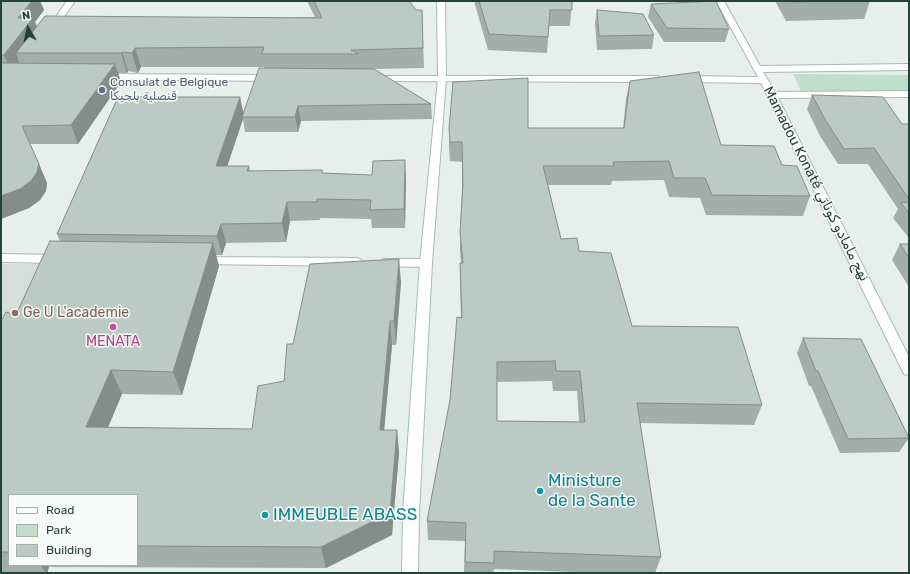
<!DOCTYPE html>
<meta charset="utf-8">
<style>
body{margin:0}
#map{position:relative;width:910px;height:574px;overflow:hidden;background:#e6efeb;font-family:Rubik,sans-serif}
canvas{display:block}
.frame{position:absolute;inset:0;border:2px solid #24423a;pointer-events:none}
.legend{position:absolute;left:8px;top:494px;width:130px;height:72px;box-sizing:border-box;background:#f7fbf9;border:1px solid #a3b1ad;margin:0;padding:5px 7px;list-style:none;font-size:12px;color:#24423a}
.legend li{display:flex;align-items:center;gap:8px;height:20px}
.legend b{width:20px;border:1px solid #a3b1ad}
.north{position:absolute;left:8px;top:8px;width:40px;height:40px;-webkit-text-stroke:3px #f7fbf9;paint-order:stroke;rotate:351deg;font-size:11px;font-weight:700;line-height:16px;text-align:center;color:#24423a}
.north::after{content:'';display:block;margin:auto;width:14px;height:18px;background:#24423a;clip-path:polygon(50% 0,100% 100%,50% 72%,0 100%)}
</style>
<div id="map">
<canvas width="910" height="574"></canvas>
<div class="frame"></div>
<ul class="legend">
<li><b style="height:5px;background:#fff"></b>Road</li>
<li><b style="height:11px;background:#bfe0c8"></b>Park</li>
<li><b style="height:11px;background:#bbcac4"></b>Building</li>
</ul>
<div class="north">N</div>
</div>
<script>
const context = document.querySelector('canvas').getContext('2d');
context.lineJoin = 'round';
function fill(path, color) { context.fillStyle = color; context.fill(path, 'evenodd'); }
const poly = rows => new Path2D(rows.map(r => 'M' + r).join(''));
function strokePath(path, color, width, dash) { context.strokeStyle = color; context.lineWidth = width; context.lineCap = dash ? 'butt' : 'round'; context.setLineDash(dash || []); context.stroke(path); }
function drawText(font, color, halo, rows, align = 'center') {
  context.font = font + ' Rubik,"Noto Sans Arabic",sans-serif'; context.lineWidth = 3; context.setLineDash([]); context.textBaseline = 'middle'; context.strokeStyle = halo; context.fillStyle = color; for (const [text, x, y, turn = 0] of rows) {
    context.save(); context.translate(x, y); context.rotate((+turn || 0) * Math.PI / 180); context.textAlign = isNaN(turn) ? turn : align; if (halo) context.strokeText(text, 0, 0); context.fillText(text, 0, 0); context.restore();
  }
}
const built = poly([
 [1,264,57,264,1,362]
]);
const green = poly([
 [793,74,909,75,909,93,802,93]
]);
const street = poly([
 [67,1,75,1,54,31,48,31,47,29,67,1],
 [716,1,724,1,760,66,909,64,909,70,763,72,775,92,909,91,909,97,778,98,909,357,909,375,904,374,902,370,761,83,686,82,682,79,686,76,758,77,716,1],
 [104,74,272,75,276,78,272,81,101,79,101,75,104,74],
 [374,76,658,76,662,79,658,82,371,81,371,77,374,76],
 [1,254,58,255,64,259,58,263,1,262,1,254],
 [202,257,358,258,364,262,358,266,198,264,196,261,198,258,202,257],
 [384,259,426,259,432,263,426,267,380,266,378,263,384,259]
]);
const secondary = poly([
 [437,1,445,1,446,79,432,263,419,513,418,573,402,573,403,513,420,263,438,79,437,1]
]);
const wall = poly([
 [1,1,40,1,44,10,35,22,37,26,315,17,307,1,409,1,416,10,422,10,424,68,372,69,431,104,432,119,301,121,298,132,245,132,243,119,227,166,249,166,250,171,322,173,406,179,405,228,372,228,371,219,320,218,320,220,290,221,286,242,226,243,222,255,216,255,219,266,182,395,122,394,108,428,252,429,284,381,293,344,401,282,396,345,392,345,384,430,397,430,399,453,392,535,326,568,49,567,47,573,1,573,1,321,16,315,60,241,57,234,244,113,264,68,264,67,141,67,138,73,128,71,127,73,118,73,121,82,78,144,30,144,47,183,46,191,40,200,29,208,1,219],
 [9,495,137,495,137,565,9,565],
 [474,1,572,1,570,26,549,26,547,53,488,50],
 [775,1,870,1,864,19,786,21],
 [651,4,729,29,725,42,664,42,648,17],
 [597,10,654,35,652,49,597,50,595,23],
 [630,81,721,145,782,165,810,196,803,216,706,215,700,198,669,197,664,180,612,181,611,185,548,185,561,239,579,251,632,326,762,405,754,425,640,423,661,557,655,573,601,573,494,569,493,573,464,573,465,541,428,540,427,521,450,400,461,318,460,283,460,263,461,263,460,252,460,232,462,192,462,162,450,161,449,148,449,129,623,128,626,99],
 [552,381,553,391,577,391,579,422,497,421,497,382],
 [812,95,902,124,909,124,909,238,893,218,898,209,868,164,838,164,820,136,807,109],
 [900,244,909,244,909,287,892,260],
 [803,338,909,438,899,452,840,453,811,386,809,386,797,353]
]);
const shadedWall = poly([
 [23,1,40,1,44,10,35,22,40,35,16,53,19,62,11,72,4,55,18,18],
 [135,48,141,67,138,73,132,53],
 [122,52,128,71,127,73,121,53],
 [115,64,121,82,78,144,71,125],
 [240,97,244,115,242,117,243,119,221,185,216,166],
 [298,106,301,121,298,132,295,117],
 [405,160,406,179,405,228,404,209],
 [39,164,47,183,46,191,40,200,29,208,1,219,1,196],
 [287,202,290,221,286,242,282,223],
 [221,224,226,243,222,255,217,236],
 [213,243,219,266,182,395,173,372],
 [399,259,401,282,396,345,394,321],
 [390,321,392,345,382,453,380,430],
 [111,370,122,394,98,450,86,427],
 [397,430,399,453,392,535,326,568,321,547],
 [40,565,48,565,49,567,47,573,46,573]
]);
const building = poly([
 [1,1,32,1,18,18,33,18,4,55,1,55,1,1],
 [314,1,409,1,416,10,422,10,423,48,351,50,359,54,262,54,264,47,135,48,132,53,122,52,121,53,16,53,45,16,322,18,314,1],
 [479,1,572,1,572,10,550,10,548,37,489,34,479,1],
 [716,1,729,29,667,28,651,4,716,1],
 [791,1,842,1,792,2,791,1],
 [597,10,643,14,654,35,599,36,597,10],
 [1,63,115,64,71,125,22,126,39,164,37,172,31,181,20,189,1,196,1,63],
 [259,68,374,69,431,104,298,106,295,117,242,117,259,68],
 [699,72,721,145,774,146,782,165,797,166,810,196,712,195,705,178,674,178,669,161,613,162,614,166,543,166,561,239,577,238,579,251,611,253,632,326,738,327,762,405,637,403,661,557,494,551,494,563,465,562,466,523,427,521,450,400,457,317,462,318,460,263,463,263,460,232,463,184,462,142,450,142,449,129,453,82,528,78,528,128,624,128,630,81,699,72],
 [555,361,556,371,580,371,585,422,497,421,497,362,555,361],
 [812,95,883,97,902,124,909,124,909,199,874,148,844,149,826,121,812,95],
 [118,97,240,97,216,166,249,166,247,171,322,170,322,173,372,175,373,161,405,160,404,209,370,210,371,200,317,199,317,202,287,202,282,223,221,224,217,236,57,234,118,97],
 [909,202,909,213,901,203,909,202],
 [50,241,213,243,173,372,111,370,86,427,252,429,258,386,284,381,287,344,293,344,310,264,399,259,394,321,390,321,380,430,397,430,390,513,321,547,137,546,137,495,9,495,9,552,1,552,1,321,6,312,16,315,50,241],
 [900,244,909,244,909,258,900,244],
 [803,338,861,339,909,438,848,439,818,371,816,371,803,338]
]);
const markers = [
 [102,90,4,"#5c6f8a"],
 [15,313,4,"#8d6e63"],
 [113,327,4,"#d1479c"],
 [540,491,4,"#0f9aa8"],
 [265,515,4,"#0f9aa8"]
];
const farServicenames = [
 ["Consulat de Belgique",110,83],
 ["قنصلية بلجيكا",110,97]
];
const streetNames = [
 ["Mamadou Konaté نهج مامادو كوناتي",816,184,63]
];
const educationNames = [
 ["Ge U L'academie",23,313]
];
const hotelNames = [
 ["MENATA",113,342]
];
const nearCulturenames = [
 ["Ministure",548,481],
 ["de la Sante",548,501],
 ["IMMEUBLE ABASS",273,515]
];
fill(built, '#d4dfda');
fill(green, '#bfe0c8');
strokePath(street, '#a8b8b2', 2);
strokePath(secondary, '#a4bbb3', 2);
fill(street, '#fff');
fill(secondary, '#fff');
fill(wall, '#a1aea9');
fill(shadedWall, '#838d89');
fill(building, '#bbcac4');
strokePath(building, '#838d89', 1);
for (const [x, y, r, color] of markers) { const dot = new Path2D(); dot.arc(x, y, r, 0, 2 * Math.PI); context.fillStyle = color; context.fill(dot); strokePath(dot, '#f7fbf9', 1.5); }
drawText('12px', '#4e5e75', '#f7fbf9', farServicenames, 'left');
drawText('14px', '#24423a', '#f7fbf9', streetNames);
drawText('14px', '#785e54', '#f7fbf9', educationNames, 'left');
drawText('14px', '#b23c85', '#f7fbf9', hotelNames);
drawText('17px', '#0d838f', '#f7fbf9', nearCulturenames, 'left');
</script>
